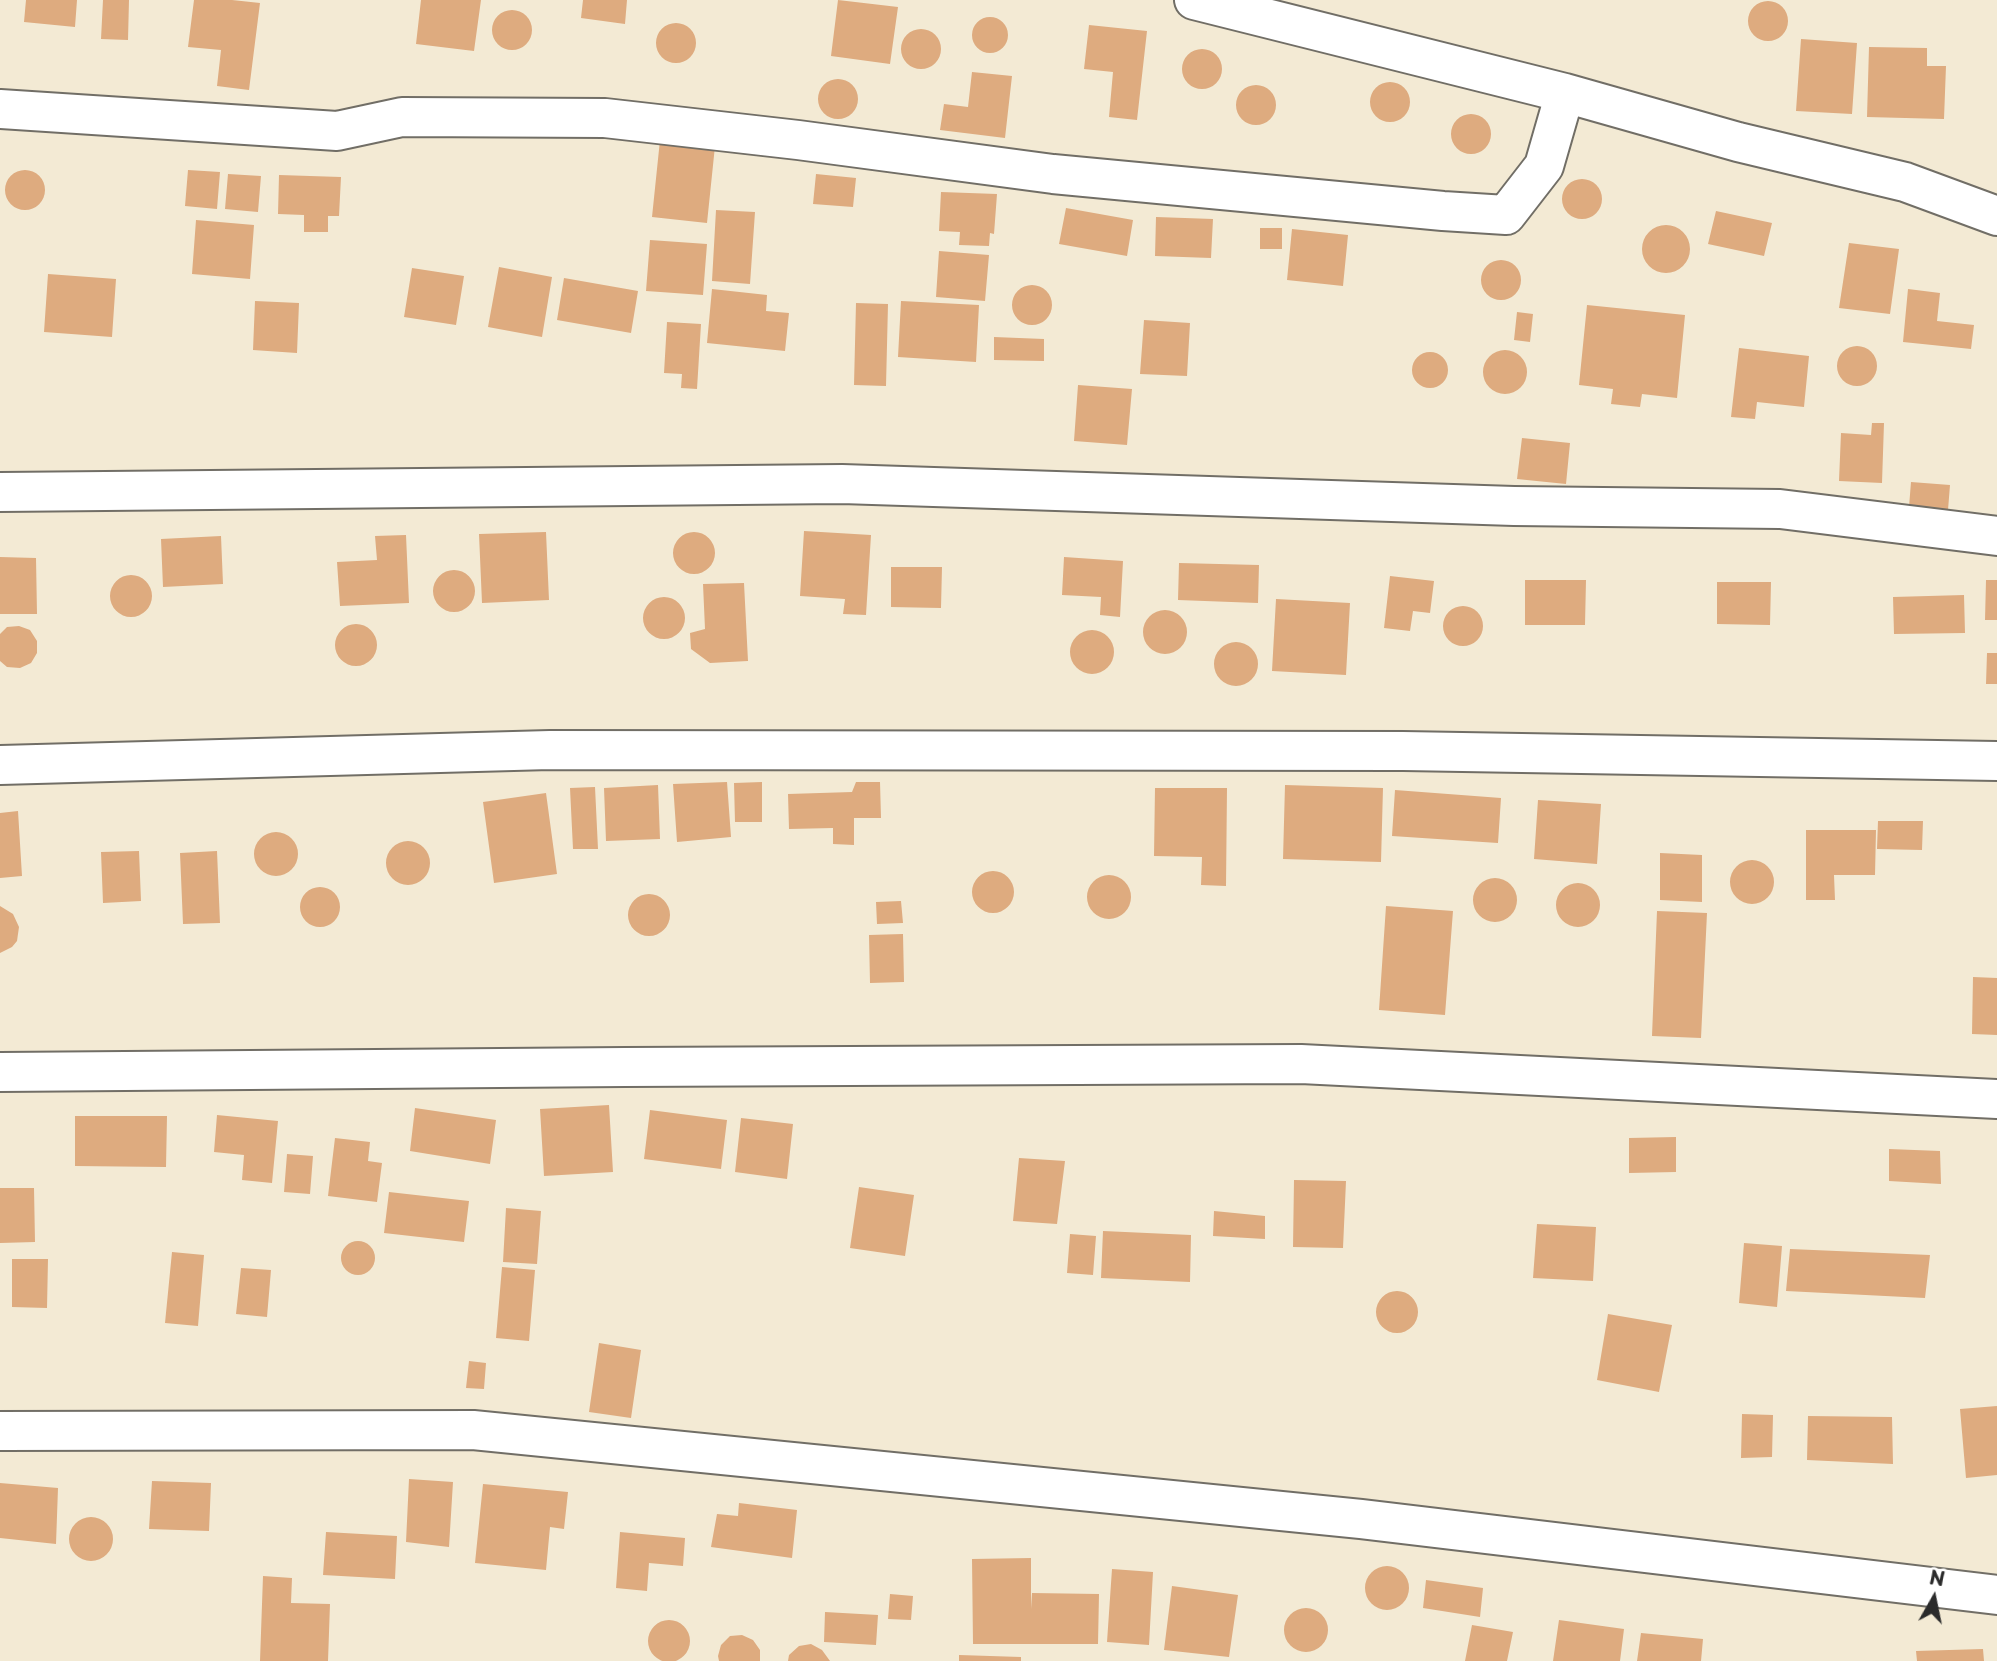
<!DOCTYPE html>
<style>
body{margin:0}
#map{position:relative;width:1997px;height:1661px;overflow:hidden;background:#f3ead4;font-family:"Playpen Sans",sans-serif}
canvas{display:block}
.north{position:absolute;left:1899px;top:1563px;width:70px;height:70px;-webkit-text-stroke:5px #fff;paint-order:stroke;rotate:9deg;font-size:19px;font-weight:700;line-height:28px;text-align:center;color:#2b2b2b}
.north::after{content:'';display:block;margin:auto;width:24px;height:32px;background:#2b2b2b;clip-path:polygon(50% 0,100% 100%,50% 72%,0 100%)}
</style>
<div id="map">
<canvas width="1997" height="1661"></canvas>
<div class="north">N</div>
</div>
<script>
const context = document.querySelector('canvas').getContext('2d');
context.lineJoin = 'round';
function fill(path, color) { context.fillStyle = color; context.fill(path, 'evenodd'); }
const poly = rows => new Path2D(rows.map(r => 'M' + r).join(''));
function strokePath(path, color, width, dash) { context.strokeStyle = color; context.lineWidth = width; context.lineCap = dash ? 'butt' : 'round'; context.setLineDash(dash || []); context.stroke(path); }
const building = poly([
 [26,0,77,0,75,27,24,22],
 [103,0,129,0,128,40,101,39],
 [194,0,232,0,260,3,249,90,217,86,221,50,188,47],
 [421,0,481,0,474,51,416,44],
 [583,0,627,0,625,24,581,18],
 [838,0,898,7,890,64,831,56],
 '1748 21a20 20 0 1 1 40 0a20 20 0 1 1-40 0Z',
 '492 30a20 20 0 1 1 40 0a20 20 0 1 1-40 0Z',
 '972 35a18 18 0 1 1 36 0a18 18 0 1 1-36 0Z',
 '656 43a20 20 0 1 1 40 0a20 20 0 1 1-40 0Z',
 [1089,25,1147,31,1137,120,1109,117,1113,72,1084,69],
 '901 49a20 20 0 1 1 40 0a20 20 0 1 1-40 0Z',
 [1801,39,1857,43,1852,114,1796,111],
 [1869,47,1927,48,1927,66,1946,66,1944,119,1867,117],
 '1182 69a20 20 0 1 1 40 0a20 20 0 1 1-40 0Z',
 [972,72,1012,76,1005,138,940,130,944,104,968,107],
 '818 99a20 20 0 1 1 40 0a20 20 0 1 1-40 0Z',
 '1370 102a20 20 0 1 1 40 0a20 20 0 1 1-40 0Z',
 '1236 105a20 20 0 1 1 40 0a20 20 0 1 1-40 0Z',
 '1451 134a20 20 0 1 1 40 0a20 20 0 1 1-40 0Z',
 [660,140,715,146,707,223,652,217],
 [188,170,220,172,217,209,185,206],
 '5 190a20 20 0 1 1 40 0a20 20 0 1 1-40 0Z',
 [228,174,261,176,258,212,225,209],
 [816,174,856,178,853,207,813,204],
 [279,175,341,177,339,216,328,216,328,232,304,232,304,215,278,214],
 '1562 199a20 20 0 1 1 40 0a20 20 0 1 1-40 0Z',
 [941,192,997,194,994,234,990,233,989,246,959,245,960,232,939,231],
 [1066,208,1133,220,1127,256,1059,244],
 [716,210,755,212,750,284,712,281],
 [1716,211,1772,223,1764,256,1708,244],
 [1156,217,1213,219,1211,258,1155,256],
 [196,220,254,225,250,279,192,274],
 '1642 249a24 24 0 1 1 48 0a24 24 0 1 1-48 0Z',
 [1260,228,1282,228,1282,249,1260,249],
 [1292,229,1348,235,1343,286,1287,280],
 [650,240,707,244,703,295,646,291],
 [1849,243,1899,249,1890,314,1839,308],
 [939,251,989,255,985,301,936,297],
 '1481 280a20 20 0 1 1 40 0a20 20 0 1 1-40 0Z',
 [499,267,552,277,542,337,488,327],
 [412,268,464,276,456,325,404,317],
 [48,274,116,279,112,337,44,332],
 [564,278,638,291,631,333,557,320],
 '1012 305a20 20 0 1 1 40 0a20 20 0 1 1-40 0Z',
 [712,289,767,295,766,311,789,313,785,351,707,343],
 [1908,289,1940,293,1937,321,1974,325,1971,349,1903,342],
 [255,301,299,303,297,353,253,350],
 [901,301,979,305,976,362,898,357],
 [856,303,888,304,886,386,854,385],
 [1587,305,1685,315,1677,398,1642,394,1640,407,1611,404,1613,389,1579,385],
 [1517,312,1533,314,1530,342,1514,340],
 [1144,320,1190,323,1187,376,1140,374],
 [667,322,701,324,697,389,681,388,682,374,664,373],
 [994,337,1044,339,1044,361,994,360],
 '1837 366a20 20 0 1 1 40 0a20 20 0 1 1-40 0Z',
 [1739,348,1809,356,1804,407,1757,402,1755,419,1731,417],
 '1483 372a22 22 0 1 1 44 0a22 22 0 1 1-44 0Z',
 '1412 370a18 18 0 1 1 36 0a18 18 0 1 1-36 0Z',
 [1078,385,1132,389,1127,445,1074,441],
 [1872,423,1884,423,1882,483,1839,481,1841,433,1871,435],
 [1522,438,1570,443,1566,484,1517,479],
 [1911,482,1950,485,1948,510,1909,507],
 [804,531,871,535,866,615,843,614,845,599,800,596],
 '673 553a21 21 0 1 1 42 0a21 21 0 1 1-42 0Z',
 [546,532,549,600,482,603,479,534],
 [406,535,409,603,340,606,337,562,377,560,375,536],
 [221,536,223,584,163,587,161,539],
 [0,557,36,558,37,614,0,614],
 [1064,557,1123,561,1120,617,1100,615,1101,597,1062,595],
 [1179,563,1259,565,1258,603,1178,600],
 [891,567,942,567,941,608,891,607],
 '433 591a21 21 0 1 1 42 0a21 21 0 1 1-42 0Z',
 '110 596a21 21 0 1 1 42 0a21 21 0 1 1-42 0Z',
 [1390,576,1434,581,1430,613,1413,611,1410,631,1384,628],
 [1525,580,1586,580,1585,625,1525,625],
 [1986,580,1997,580,1997,620,1985,620],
 [1717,582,1771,582,1770,625,1717,624],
 [744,583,748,661,710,663,691,649,690,633,705,629,703,584],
 [1964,595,1965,633,1894,634,1893,597],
 '643 618a21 21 0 1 1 42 0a21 21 0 1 1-42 0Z',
 [1276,599,1350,603,1346,675,1272,671],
 '1443 626a20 20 0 1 1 40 0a20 20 0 1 1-40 0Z',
 '1143 632a22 22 0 1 1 44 0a22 22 0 1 1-44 0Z',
 '335 645a21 21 0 1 1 42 0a21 21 0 1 1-42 0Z',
 [19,626,30,630,37,641,37,653,31,663,20,668,7,667,0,661,0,634,7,627],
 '1070 652a22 22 0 1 1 44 0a22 22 0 1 1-44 0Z',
 '1214 664a22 22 0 1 1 44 0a22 22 0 1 1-44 0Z',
 [1987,653,1997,653,1997,684,1986,684],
 [727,782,731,837,677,842,673,784],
 [762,782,762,822,735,822,734,783],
 [856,782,880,782,881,818,854,818,854,845,833,844,833,828,789,829,788,794,852,792],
 [658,785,660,839,606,841,604,788],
 [1285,785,1383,788,1381,862,1283,859],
 [595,787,598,849,573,849,570,788],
 [1155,788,1227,788,1226,886,1201,885,1202,857,1154,856],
 [1395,790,1501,798,1498,843,1392,836],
 [546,793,557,874,494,883,483,802],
 [1538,800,1601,804,1597,864,1534,859],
 [18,811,22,876,0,878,0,813],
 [1878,821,1923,821,1922,850,1877,849],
 [1806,830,1876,830,1875,875,1834,875,1835,900,1806,900],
 '254 854a22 22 0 1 1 44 0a22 22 0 1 1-44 0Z',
 '386 863a22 22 0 1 1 44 0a22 22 0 1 1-44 0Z',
 [139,851,141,901,103,903,101,852],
 [217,851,220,923,183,924,180,853],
 [1660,853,1702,855,1702,902,1660,900],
 '1730 882a22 22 0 1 1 44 0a22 22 0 1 1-44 0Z',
 '972 892a21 21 0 1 1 42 0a21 21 0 1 1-42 0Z',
 '1087 897a22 22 0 1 1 44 0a22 22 0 1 1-44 0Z',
 '1473 900a22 22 0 1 1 44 0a22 22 0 1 1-44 0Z',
 '1556 905a22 22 0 1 1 44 0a22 22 0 1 1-44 0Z',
 '300 907a20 20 0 1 1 40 0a20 20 0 1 1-40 0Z',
 '628 915a21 21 0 1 1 42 0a21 21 0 1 1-42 0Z',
 [901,901,903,923,877,924,876,902],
 [0,906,13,914,19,927,17,941,12,947,0,953],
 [1386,906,1453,911,1445,1015,1379,1010],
 [1657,911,1707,913,1701,1038,1652,1036],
 [903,934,904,982,870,983,869,935],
 [1973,977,1997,978,1997,1035,1972,1034],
 [609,1105,613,1172,544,1176,540,1109],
 [415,1108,496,1120,490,1164,410,1151],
 [650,1110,727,1120,721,1169,644,1159],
 [217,1115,278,1121,272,1183,242,1180,244,1155,214,1152],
 [75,1116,167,1116,166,1167,75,1166],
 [741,1118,793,1124,787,1179,735,1172],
 [1676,1137,1676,1172,1629,1173,1629,1138],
 [335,1138,370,1142,368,1161,382,1163,377,1202,328,1196],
 [1889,1149,1940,1151,1941,1184,1889,1181],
 [287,1154,313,1156,310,1194,284,1192],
 [1019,1158,1065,1161,1057,1224,1013,1221],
 [1294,1180,1346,1181,1343,1248,1293,1247],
 [859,1187,914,1195,905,1256,850,1248],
 [0,1188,34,1188,35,1242,0,1243],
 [389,1192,469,1201,464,1242,384,1233],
 [506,1208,541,1211,537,1264,503,1262],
 [1214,1211,1265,1216,1265,1239,1213,1236],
 [1537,1224,1596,1227,1593,1281,1533,1278],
 [1103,1231,1191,1235,1190,1282,1101,1278],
 [1070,1234,1096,1236,1093,1275,1067,1273],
 '341 1258a17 17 0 1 1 34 0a17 17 0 1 1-34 0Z',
 [1744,1243,1782,1246,1777,1307,1739,1303],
 [1790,1249,1930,1255,1925,1298,1786,1291],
 [172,1252,204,1255,198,1326,165,1323],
 [12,1259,48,1259,47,1308,12,1307],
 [502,1267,535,1270,529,1341,496,1338],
 [241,1268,271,1270,267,1317,236,1314],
 '1376 1312a21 21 0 1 1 42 0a21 21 0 1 1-42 0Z',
 [1608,1314,1672,1325,1659,1392,1597,1380],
 [599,1343,641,1350,631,1418,589,1412],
 [469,1361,486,1363,484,1389,466,1388],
 [1997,1406,1997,1475,1966,1478,1960,1409],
 [1742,1414,1773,1415,1772,1457,1741,1458],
 [1808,1416,1892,1417,1893,1464,1807,1460],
 [409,1479,453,1482,449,1547,406,1542],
 [152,1481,211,1483,209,1531,149,1529],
 [0,1483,58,1488,56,1544,0,1538],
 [483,1484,568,1492,564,1529,550,1527,546,1570,475,1563],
 [739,1503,797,1510,792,1558,711,1547,717,1514,738,1516],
 '69 1539a22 22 0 1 1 44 0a22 22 0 1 1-44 0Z',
 [326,1532,397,1536,395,1579,323,1575],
 [620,1532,685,1538,683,1566,649,1563,647,1591,616,1588],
 [1031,1558,1031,1609,1032,1593,1099,1594,1098,1644,973,1644,972,1559],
 '1365 1588a22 22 0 1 1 44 0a22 22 0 1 1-44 0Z',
 [1112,1569,1153,1572,1149,1645,1107,1642],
 [263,1576,292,1578,291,1603,330,1604,328,1661,260,1661],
 [1426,1580,1483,1588,1480,1617,1423,1608],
 [1172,1586,1238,1595,1229,1657,1164,1650],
 [890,1594,913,1596,911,1620,888,1619],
 '1284 1630a22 22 0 1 1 44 0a22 22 0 1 1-44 0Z',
 [825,1612,878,1615,876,1645,824,1642],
 '648 1641a21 21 0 1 1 42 0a21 21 0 1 1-42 0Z',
 [1559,1620,1624,1629,1620,1661,1553,1661],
 [1472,1625,1513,1632,1507,1661,1465,1661],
 [1641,1633,1703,1639,1701,1661,1637,1661],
 [742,1635,753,1640,760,1650,760,1661,719,1661,718,1656,721,1645,730,1636],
 [811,1644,822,1650,830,1661,788,1661,789,1655,799,1646],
 [1983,1649,1984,1661,1917,1661,1916,1651],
 [959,1655,1021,1657,1021,1661,959,1661]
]);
const minor = poly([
 [1194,0,1565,93,1738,142,1905,182,1997,216],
 [0,109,337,131,402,117,605,118,798,140,1053,174,1443,211,1506,215,1544,166,1565,93],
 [0,492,842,484,1514,506,1780,509,1997,536],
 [0,765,550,750,1403,751,1997,761],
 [0,1072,625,1067,1301,1064,1997,1099],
 [0,1431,473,1430,1361,1519,1997,1595]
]);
fill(building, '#deab7f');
strokePath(minor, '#716e66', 42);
strokePath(minor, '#fff', 38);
</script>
